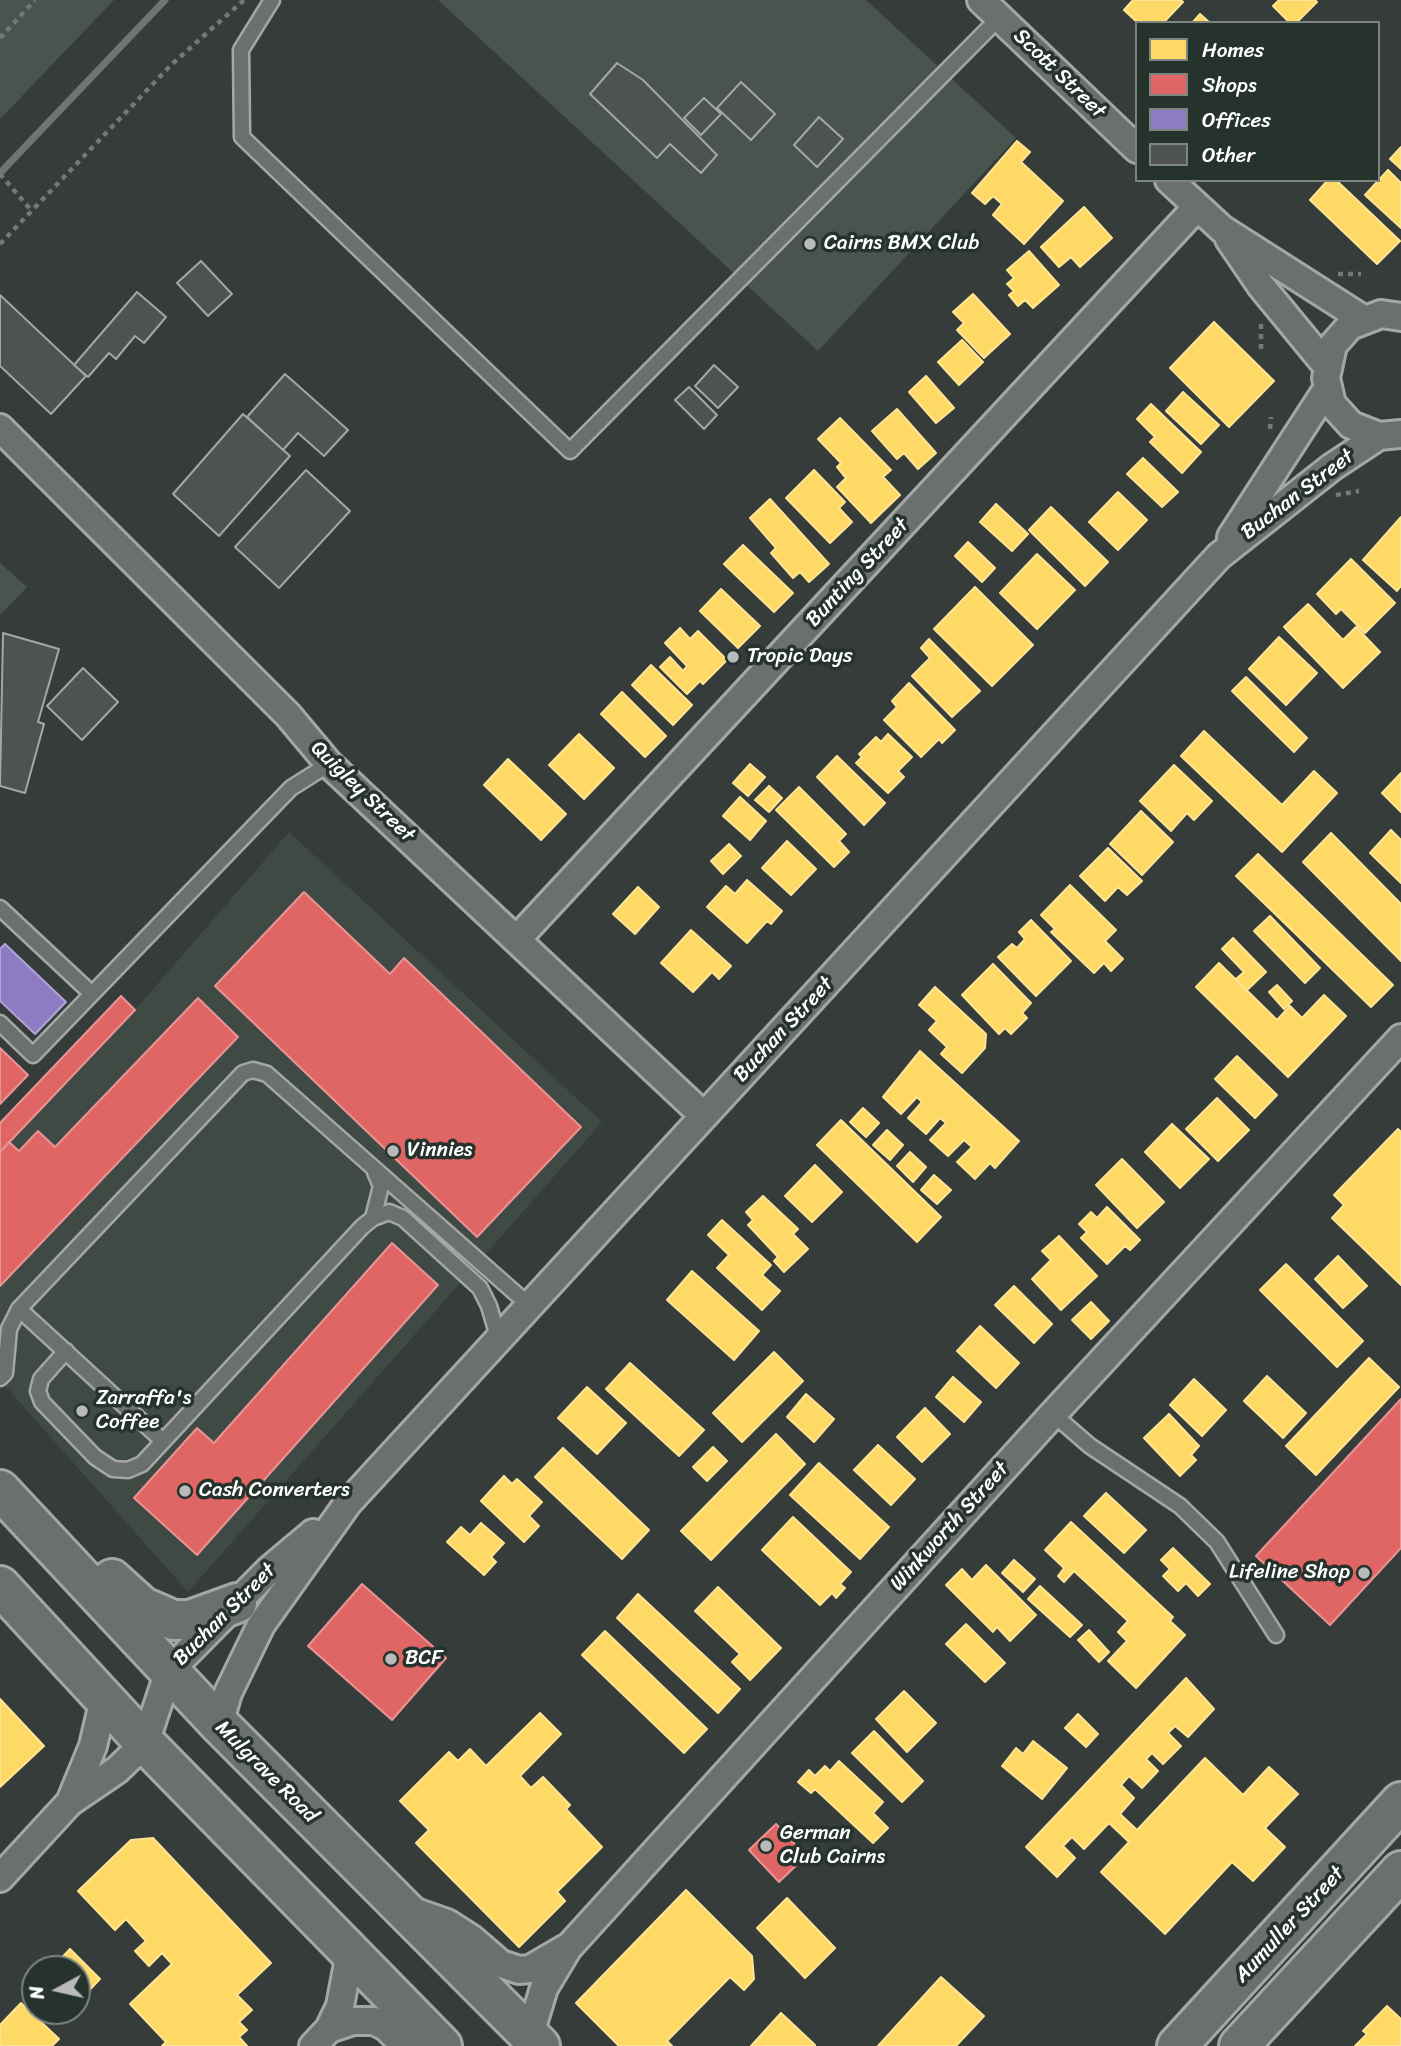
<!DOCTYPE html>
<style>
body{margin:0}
#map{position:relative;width:1401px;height:2046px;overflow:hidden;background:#363c39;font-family:Sriracha,sans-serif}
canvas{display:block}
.legend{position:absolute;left:1135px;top:21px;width:245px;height:161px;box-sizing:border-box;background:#26332d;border:2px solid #7d8581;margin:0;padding:9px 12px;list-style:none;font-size:21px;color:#fff}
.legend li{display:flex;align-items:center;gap:14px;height:35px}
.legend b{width:35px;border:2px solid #7d8581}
.north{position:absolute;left:21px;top:1955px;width:70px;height:70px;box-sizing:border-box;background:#26332d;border:2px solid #7d8581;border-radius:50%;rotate:262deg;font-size:19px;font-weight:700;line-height:28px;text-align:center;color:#fff}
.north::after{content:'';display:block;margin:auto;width:24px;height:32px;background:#b9bbba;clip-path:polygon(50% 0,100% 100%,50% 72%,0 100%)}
</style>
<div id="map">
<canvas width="1401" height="2046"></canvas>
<ul class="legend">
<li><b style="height:19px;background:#ffd966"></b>Homes</li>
<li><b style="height:19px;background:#e06666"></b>Shops</li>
<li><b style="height:19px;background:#8e7cc3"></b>Offices</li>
<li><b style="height:19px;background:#4e5351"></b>Other</li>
</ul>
<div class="north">N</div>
</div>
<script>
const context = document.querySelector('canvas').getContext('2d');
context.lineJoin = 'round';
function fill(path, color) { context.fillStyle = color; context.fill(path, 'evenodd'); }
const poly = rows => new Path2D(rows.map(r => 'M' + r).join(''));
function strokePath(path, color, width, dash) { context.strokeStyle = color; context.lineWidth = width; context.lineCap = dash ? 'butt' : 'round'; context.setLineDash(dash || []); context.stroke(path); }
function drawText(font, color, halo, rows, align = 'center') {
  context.font = font + ' Sriracha,sans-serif'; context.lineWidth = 7; context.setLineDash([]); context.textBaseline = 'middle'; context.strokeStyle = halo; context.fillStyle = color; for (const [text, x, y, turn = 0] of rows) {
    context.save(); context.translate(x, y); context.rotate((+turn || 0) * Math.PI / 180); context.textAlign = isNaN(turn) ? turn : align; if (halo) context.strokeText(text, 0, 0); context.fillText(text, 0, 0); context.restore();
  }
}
const built = poly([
 [289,832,602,1122,188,1592,0,1380,0,1152,135,1010]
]);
const green = poly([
 [0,0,114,0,0,119],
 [438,0,866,0,1016,138,818,351],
 [0,563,27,587,0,615]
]);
const homes = poly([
 [1133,0,1181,0,1183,2,1163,23,1138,23,1124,10,1133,0],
 [1279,0,1315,0,1317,2,1296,23,1290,23,1273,6,1279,0],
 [1200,14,1210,23,1192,23,1200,14],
 [1017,141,1030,152,1021,162,1063,201,1024,244,993,215,1002,204,993,196,985,204,972,193,1017,141],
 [1401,147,1401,169,1390,159,1401,147],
 [1388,170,1401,183,1401,228,1365,195,1388,170],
 [1328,180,1336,180,1400,241,1377,264,1310,200,1328,180],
 [1084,207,1112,238,1080,267,1071,257,1059,267,1041,247,1084,207],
 [1029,251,1059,285,1033,308,1025,300,1018,306,1009,295,1014,291,1007,284,1014,278,1007,270,1029,251],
 [973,294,1010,334,984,358,957,330,964,323,953,312,973,294],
 [1214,322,1274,381,1229,427,1170,368,1214,322],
 [962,340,983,362,959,385,938,362,962,340],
 [926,376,954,408,936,423,909,392,926,376],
 [1183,392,1219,425,1201,444,1166,411,1183,392],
 [1151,404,1201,452,1182,473,1150,442,1155,437,1137,419,1151,404],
 [897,409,936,453,918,469,904,453,897,459,872,431,897,409],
 [840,418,891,470,883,477,900,495,871,523,837,487,846,478,837,467,841,463,818,439,840,418],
 [1143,458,1178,492,1162,507,1127,474,1143,458],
 [814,470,845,502,839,508,852,522,830,543,786,498,814,470],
 [1118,492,1147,520,1118,550,1089,522,1118,492],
 [770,499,829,564,809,582,800,572,793,578,771,553,776,548,750,518,770,499],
 [996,504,1028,534,1012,551,980,522,996,504],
 [1051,507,1108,562,1085,586,1029,530,1051,507],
 [1401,517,1401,586,1397,591,1363,560,1401,517],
 [968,542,995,568,982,582,955,556,968,542],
 [743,545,793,593,774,612,724,564,743,545],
 [1037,554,1075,590,1037,629,1000,593,1037,554],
 [1351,559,1395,603,1365,633,1341,609,1336,614,1317,594,1351,559],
 [975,587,1033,645,992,686,934,629,975,587],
 [721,589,760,626,738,648,700,611,721,589],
 [1308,604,1343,640,1356,627,1380,652,1343,688,1284,627,1308,604],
 [680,628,690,639,698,631,727,660,703,684,700,681,687,694,660,667,670,657,683,671,687,666,665,643,680,628],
 [1279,637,1317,673,1286,705,1249,669,1279,637],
 [929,639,980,691,952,717,912,676,930,658,921,648,929,639],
 [651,665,692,705,673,725,632,685,651,665],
 [1246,677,1307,738,1294,752,1232,691,1246,677],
 [909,683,955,730,942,743,939,739,921,757,884,720,897,707,892,701,909,683],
 [622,692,666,736,645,757,601,714,622,692],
 [1204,731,1282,805,1314,771,1337,793,1282,852,1181,756,1204,731],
 [579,734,614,768,584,799,549,765,579,734],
 [888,734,912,757,898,771,904,777,888,793,856,763,862,757,859,754,876,737,881,742,888,734],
 [837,756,885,803,864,825,817,777,837,756],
 [508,759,566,814,541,840,484,785,508,759],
 [750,764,765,777,748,796,733,783,750,764],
 [1174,765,1212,801,1194,820,1187,813,1171,831,1140,801,1174,765],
 [1401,773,1401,812,1382,793,1401,773],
 [769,786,782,798,769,812,755,800,769,786],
 [799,787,846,834,839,841,849,852,834,867,776,810,799,787],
 [740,797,766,821,750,840,723,816,740,797],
 [1141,811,1173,842,1142,875,1110,844,1141,811],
 [1391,830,1401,840,1401,883,1370,853,1391,830],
 [1331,833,1401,904,1401,961,1303,862,1331,833],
 [787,841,816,869,791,895,762,868,787,841],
 [729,844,741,856,723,874,711,861,729,844],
 [1108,848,1142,881,1127,895,1118,887,1105,901,1080,876,1108,848],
 [1258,854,1393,985,1371,1007,1236,876,1258,854],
 [747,880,782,911,771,924,767,921,747,943,707,907,726,886,735,894,747,880],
 [1070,885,1116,930,1105,941,1123,959,1111,971,1104,963,1094,973,1051,932,1055,929,1041,915,1070,885],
 [638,887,659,907,635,934,613,914,638,887],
 [1270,916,1320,968,1305,983,1254,931,1270,916],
 [1031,920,1071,961,1036,996,998,957,1012,944,1017,948,1025,939,1019,932,1031,920],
 [691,930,731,966,719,979,712,972,693,992,661,963,691,930],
 [1233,938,1266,972,1246,991,1236,979,1244,972,1222,949,1233,938],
 [1219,963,1277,1020,1290,1006,1302,1018,1324,995,1346,1016,1288,1077,1196,987,1219,963],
 [993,964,1031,1003,1022,1013,1027,1018,1011,1034,1005,1028,999,1034,962,995,993,964],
 [1277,985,1292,1001,1284,1009,1269,992,1277,985],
 [935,987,986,1034,985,1048,962,1073,941,1054,947,1047,929,1030,937,1021,919,1005,935,987],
 [920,1051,1019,1141,995,1168,990,1163,975,1179,957,1162,972,1147,964,1140,948,1156,930,1140,946,1123,940,1118,926,1134,908,1118,922,1102,917,1097,901,1114,883,1097,920,1051],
 [1237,1056,1277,1095,1255,1118,1215,1079,1237,1056],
 [1217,1098,1249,1130,1218,1161,1186,1129,1217,1098],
 [863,1108,879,1123,866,1137,850,1122,863,1108],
 [841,1120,941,1217,917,1242,817,1145,841,1120],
 [1172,1124,1209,1159,1180,1188,1145,1152,1172,1124],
 [1398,1129,1401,1132,1401,1285,1332,1218,1344,1205,1334,1195,1398,1129],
 [887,1130,903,1145,890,1160,873,1145,887,1130],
 [910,1152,926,1167,913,1182,897,1166,910,1152],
 [1122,1159,1164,1202,1137,1228,1096,1185,1122,1159],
 [815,1165,842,1192,812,1222,785,1196,815,1165],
 [934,1175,951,1190,937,1204,921,1190,934,1175],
 [763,1196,798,1229,793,1234,808,1249,784,1272,774,1261,778,1257,748,1225,753,1220,746,1212,763,1196],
 [1107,1207,1140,1240,1130,1250,1125,1246,1107,1264,1081,1238,1087,1232,1079,1224,1091,1212,1097,1218,1107,1207],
 [722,1220,771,1265,762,1275,780,1291,762,1310,717,1268,729,1255,708,1235,722,1220],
 [1059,1236,1097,1276,1061,1310,1032,1279,1051,1260,1042,1251,1059,1236],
 [1338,1256,1367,1286,1343,1308,1315,1279,1338,1256],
 [1286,1264,1363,1341,1337,1367,1260,1290,1286,1264],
 [692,1271,759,1331,734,1360,667,1300,692,1271],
 [1014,1286,1052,1324,1034,1343,995,1305,1014,1286],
 [1091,1302,1109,1321,1091,1339,1072,1320,1091,1302],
 [980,1326,1019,1363,996,1388,957,1351,980,1326],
 [774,1352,803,1381,742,1442,713,1413,774,1352],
 [1369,1358,1399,1387,1316,1475,1286,1446,1369,1358],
 [630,1363,704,1430,679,1456,606,1389,630,1363],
 [1267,1376,1306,1413,1283,1438,1244,1401,1267,1376],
 [953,1377,981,1402,964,1422,936,1397,953,1377],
 [1194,1379,1226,1410,1202,1436,1170,1405,1194,1379],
 [587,1387,626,1423,597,1454,558,1418,587,1387],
 [806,1394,834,1419,814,1442,787,1417,806,1394],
 [925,1408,950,1434,922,1462,897,1437,925,1408],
 [1169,1414,1199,1446,1191,1455,1196,1460,1180,1476,1144,1438,1169,1414],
 [776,1434,805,1464,711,1560,681,1531,776,1434],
 [878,1445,915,1479,891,1505,854,1470,878,1445],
 [713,1447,727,1461,707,1481,693,1467,713,1447],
 [563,1448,649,1530,622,1559,535,1477,563,1448],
 [819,1463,889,1527,860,1559,790,1495,819,1463],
 [504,1476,512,1484,517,1479,542,1502,529,1516,539,1526,524,1542,481,1501,504,1476],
 [1106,1493,1146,1530,1124,1553,1084,1516,1106,1493],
 [793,1517,851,1572,840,1584,845,1588,836,1598,832,1593,820,1605,762,1550,793,1517],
 [1071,1522,1173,1617,1170,1621,1185,1635,1136,1688,1108,1661,1127,1641,1118,1632,1128,1621,1074,1571,1064,1582,1058,1576,1064,1568,1045,1550,1071,1522],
 [481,1523,504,1543,491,1557,496,1562,484,1575,447,1542,461,1527,470,1535,481,1523],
 [1173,1548,1210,1584,1198,1596,1186,1583,1178,1591,1163,1576,1170,1569,1161,1560,1173,1548],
 [1014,1560,1035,1579,1023,1592,1002,1573,1014,1560],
 [986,1565,1036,1615,1010,1641,997,1627,993,1632,946,1585,962,1569,972,1580,986,1565],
 [1040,1586,1082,1625,1070,1637,1028,1599,1040,1586],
 [718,1587,781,1648,750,1680,732,1662,740,1654,695,1611,718,1587],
 [638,1594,740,1689,718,1713,617,1618,638,1594],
 [966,1624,1005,1663,985,1682,946,1644,966,1624],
 [1089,1630,1109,1652,1099,1662,1078,1640,1089,1630],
 [605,1631,707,1729,684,1753,582,1655,605,1631],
 [1186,1678,1214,1709,1188,1737,1175,1726,1168,1733,1181,1746,1163,1764,1152,1753,1146,1759,1158,1771,1142,1788,1129,1776,1121,1785,1134,1798,1120,1814,1137,1830,1205,1758,1243,1795,1269,1767,1298,1794,1265,1828,1285,1847,1253,1881,1232,1862,1165,1934,1101,1872,1129,1842,1109,1823,1084,1849,1072,1837,1063,1846,1075,1858,1057,1877,1026,1847,1186,1678],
 [904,1691,936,1723,907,1752,876,1719,904,1691],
 [0,1699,44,1746,0,1787,0,1699],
 [540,1713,561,1734,520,1776,531,1788,543,1777,570,1805,566,1809,602,1847,557,1892,565,1901,519,1947,416,1843,429,1830,400,1801,449,1752,458,1761,470,1749,486,1766,540,1713],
 [1078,1714,1098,1734,1086,1747,1065,1728,1078,1714],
 [874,1731,923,1781,902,1802,852,1753,874,1731],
 [1033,1741,1067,1768,1042,1799,1002,1766,1016,1748,1023,1754,1033,1741],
 [839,1761,883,1802,873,1813,888,1828,873,1843,815,1789,811,1793,798,1782,809,1770,815,1776,825,1766,830,1771,839,1761],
 [153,1838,271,1963,237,1995,252,2010,239,2022,247,2030,239,2037,247,2046,162,2046,166,2042,130,2004,172,1964,162,1953,149,1966,135,1951,146,1941,126,1919,115,1930,78,1891,131,1840,153,1838],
 [686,1890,752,1956,754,1979,744,1990,730,1977,667,2041,672,2046,619,2046,576,2003,686,1890],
 [787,1898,835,1948,805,1978,757,1928,787,1898],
 [70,1949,100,1979,77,2003,77,1969,51,1969,70,1949],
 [941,1977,984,2016,956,2046,878,2046,941,1977],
 [21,2003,59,2039,52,2046,0,2046,0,2025,21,2003],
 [1387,2006,1401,2019,1401,2046,1355,2046,1367,2034,1363,2031,1387,2006],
 [51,2011,70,2011,61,2021,51,2011],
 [781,2013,815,2045,815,2046,751,2046,781,2013]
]);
const shops = poly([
 [304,892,390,974,404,958,581,1127,477,1237,215,986,304,892],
 [121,996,135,1010,0,1152,0,1123,121,996],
 [198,998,238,1037,0,1286,0,1152,9,1142,19,1151,38,1131,55,1147,198,998],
 [0,1048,28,1075,0,1104,0,1048],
 [392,1243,438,1285,197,1555,134,1498,197,1428,214,1443,392,1243],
 [1401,1399,1401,1548,1330,1625,1256,1556,1401,1399],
 [362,1584,446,1658,392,1720,308,1646,362,1584],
 [776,1824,806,1856,779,1882,749,1850,776,1824]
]);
const offices = poly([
 [5,944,66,1002,35,1034,0,1001,0,949,5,944]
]);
const stream = poly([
 [0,173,165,0]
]);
const building = poly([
 [617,63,643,80,717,155,701,173,670,144,657,158,590,94,617,63],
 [741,82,775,114,751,140,717,108,741,82],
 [704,98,721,114,701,135,684,118,704,98],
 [819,117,843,139,817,167,794,145,819,117],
 [201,261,232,294,208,316,177,283,201,261],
 [137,292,166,317,144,343,135,336,116,359,109,353,88,377,74,365,137,292],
 [0,295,86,376,51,414,0,366,0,295],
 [714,365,738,387,718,408,695,386,714,365],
 [285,374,348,430,324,456,298,433,283,450,247,417,285,374],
 [689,387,717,415,704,429,675,400,689,387],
 [243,414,290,456,219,536,173,494,243,414],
 [306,470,350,511,279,588,235,547,306,470],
 [3,633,59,649,38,722,44,724,25,793,0,786,3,633],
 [83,668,118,702,82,740,47,706,83,668]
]);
const path = poly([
 [0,38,35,0],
 [0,174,31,210],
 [0,244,171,65,244,0],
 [1338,274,1361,274],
 [1261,324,1261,351],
 [1270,429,1271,417],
 [1336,495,1359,491]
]);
const lane = poly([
 [272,0,241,50,242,137,570,451,1000,17],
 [0,908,91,993],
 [0,1023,33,1055,291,788,329,764],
 [373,1218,381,1186,375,1172],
 [19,1309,163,1441],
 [66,1351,41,1379,38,1391,42,1402,95,1457,113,1469,128,1470,142,1464,362,1227,373,1218,389,1212,403,1218,480,1288,489,1306,499,1340],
 [0,1378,5,1373,9,1329,19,1309,243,1073,253,1070,267,1074,530,1306],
 [1053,1414,1090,1446,1180,1506,1217,1542,1276,1635]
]);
const street = poly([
 [981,0,1137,149],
 [1169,180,1222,229,1363,319],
 [1229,239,1261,286,1326,365],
 [1401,317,1381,314,1350,326,1333,345,1326,378,1332,404,1351,425,1379,436,1401,434],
 [0,428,288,715,329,764,704,1116],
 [1231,537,1327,389],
 [518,938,1197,207],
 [219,1724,228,1693,261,1625,348,1503,1219,556,1332,467,1379,436],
 [70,1802,93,1746,104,1699],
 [0,1878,70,1802,117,1770,145,1743,169,1671,269,1570,313,1533],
 [410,1910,447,1923,472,1939,501,1964,519,1970,530,1969,566,1948],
 [329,2029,353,2021,374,2021,386,2027,405,2046],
 [529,2037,544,1988,568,1948,1053,1414,1401,1038],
 [313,2046,329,2029,340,2006,350,1953]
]);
const secondary = poly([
 [1177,2046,1401,1802],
 [1239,2046,1401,1871]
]);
const primary = poly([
 [0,1490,219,1724,540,2046],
 [112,1579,143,1607,173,1620,190,1620,237,1603],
 [0,1586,145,1743,442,2046]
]);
const markers = [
 [810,244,7,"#b9bbba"],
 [733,657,7,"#b9bbba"],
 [393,1151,7,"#b9bbba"],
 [82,1411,7,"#b9bbba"],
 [185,1491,7,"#b9bbba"],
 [1364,1573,7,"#b9bbba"],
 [391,1659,7,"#b9bbba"],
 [766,1846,7,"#b9bbba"]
];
const streetNames = [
 ["Scott Street",1059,74,44],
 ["Buchan Street",1298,495,-37],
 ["Bunting Street",858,573,-47],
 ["Quigley Street",362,792,44],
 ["Buchan Street",784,1030,-47],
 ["Winkworth Street",950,1527,-48],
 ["Buchan Street",225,1615,-45],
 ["Mulgrave Road",266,1772,45],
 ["Aumuller Street",1290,1925,-47]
];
const poiNames = [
 ["Cairns BMX Club",824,244],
 ["Tropic Days",747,657],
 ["Vinnies",407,1151],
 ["Zarraffa's",96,1399],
 ["Coffee",96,1423],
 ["Cash Converters",199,1491],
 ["Lifeline Shop",1350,1573,"right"],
 ["BCF",405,1659],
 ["German",780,1834],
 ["Club Cairns",780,1858]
];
fill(built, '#3f4a45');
fill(green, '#4a544f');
fill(homes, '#ffd966');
strokePath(homes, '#ffe494', 2);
fill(shops, '#e06666');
strokePath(shops, '#e99494', 2);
fill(offices, '#8e7cc3');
strokePath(offices, '#b0a3d5', 2);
strokePath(stream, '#6e7572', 7);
fill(building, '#4e5351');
strokePath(building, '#a5a7a6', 2);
strokePath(lane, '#a5a7a6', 19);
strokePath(street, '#a5a7a6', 32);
strokePath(secondary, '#a5a7a6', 44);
strokePath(primary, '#a5a7a6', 44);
strokePath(path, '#757876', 4.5, [5, 5]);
strokePath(lane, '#6b6f6d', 14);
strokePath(street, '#6b6f6d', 26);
strokePath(secondary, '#6b6f6d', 38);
strokePath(primary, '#6b6f6d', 38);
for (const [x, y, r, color] of markers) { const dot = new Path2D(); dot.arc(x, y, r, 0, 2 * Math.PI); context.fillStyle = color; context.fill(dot); strokePath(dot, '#26332d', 2.5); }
drawText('21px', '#fff', '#26332d', streetNames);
drawText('21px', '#fff', '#26332d', poiNames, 'left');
</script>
